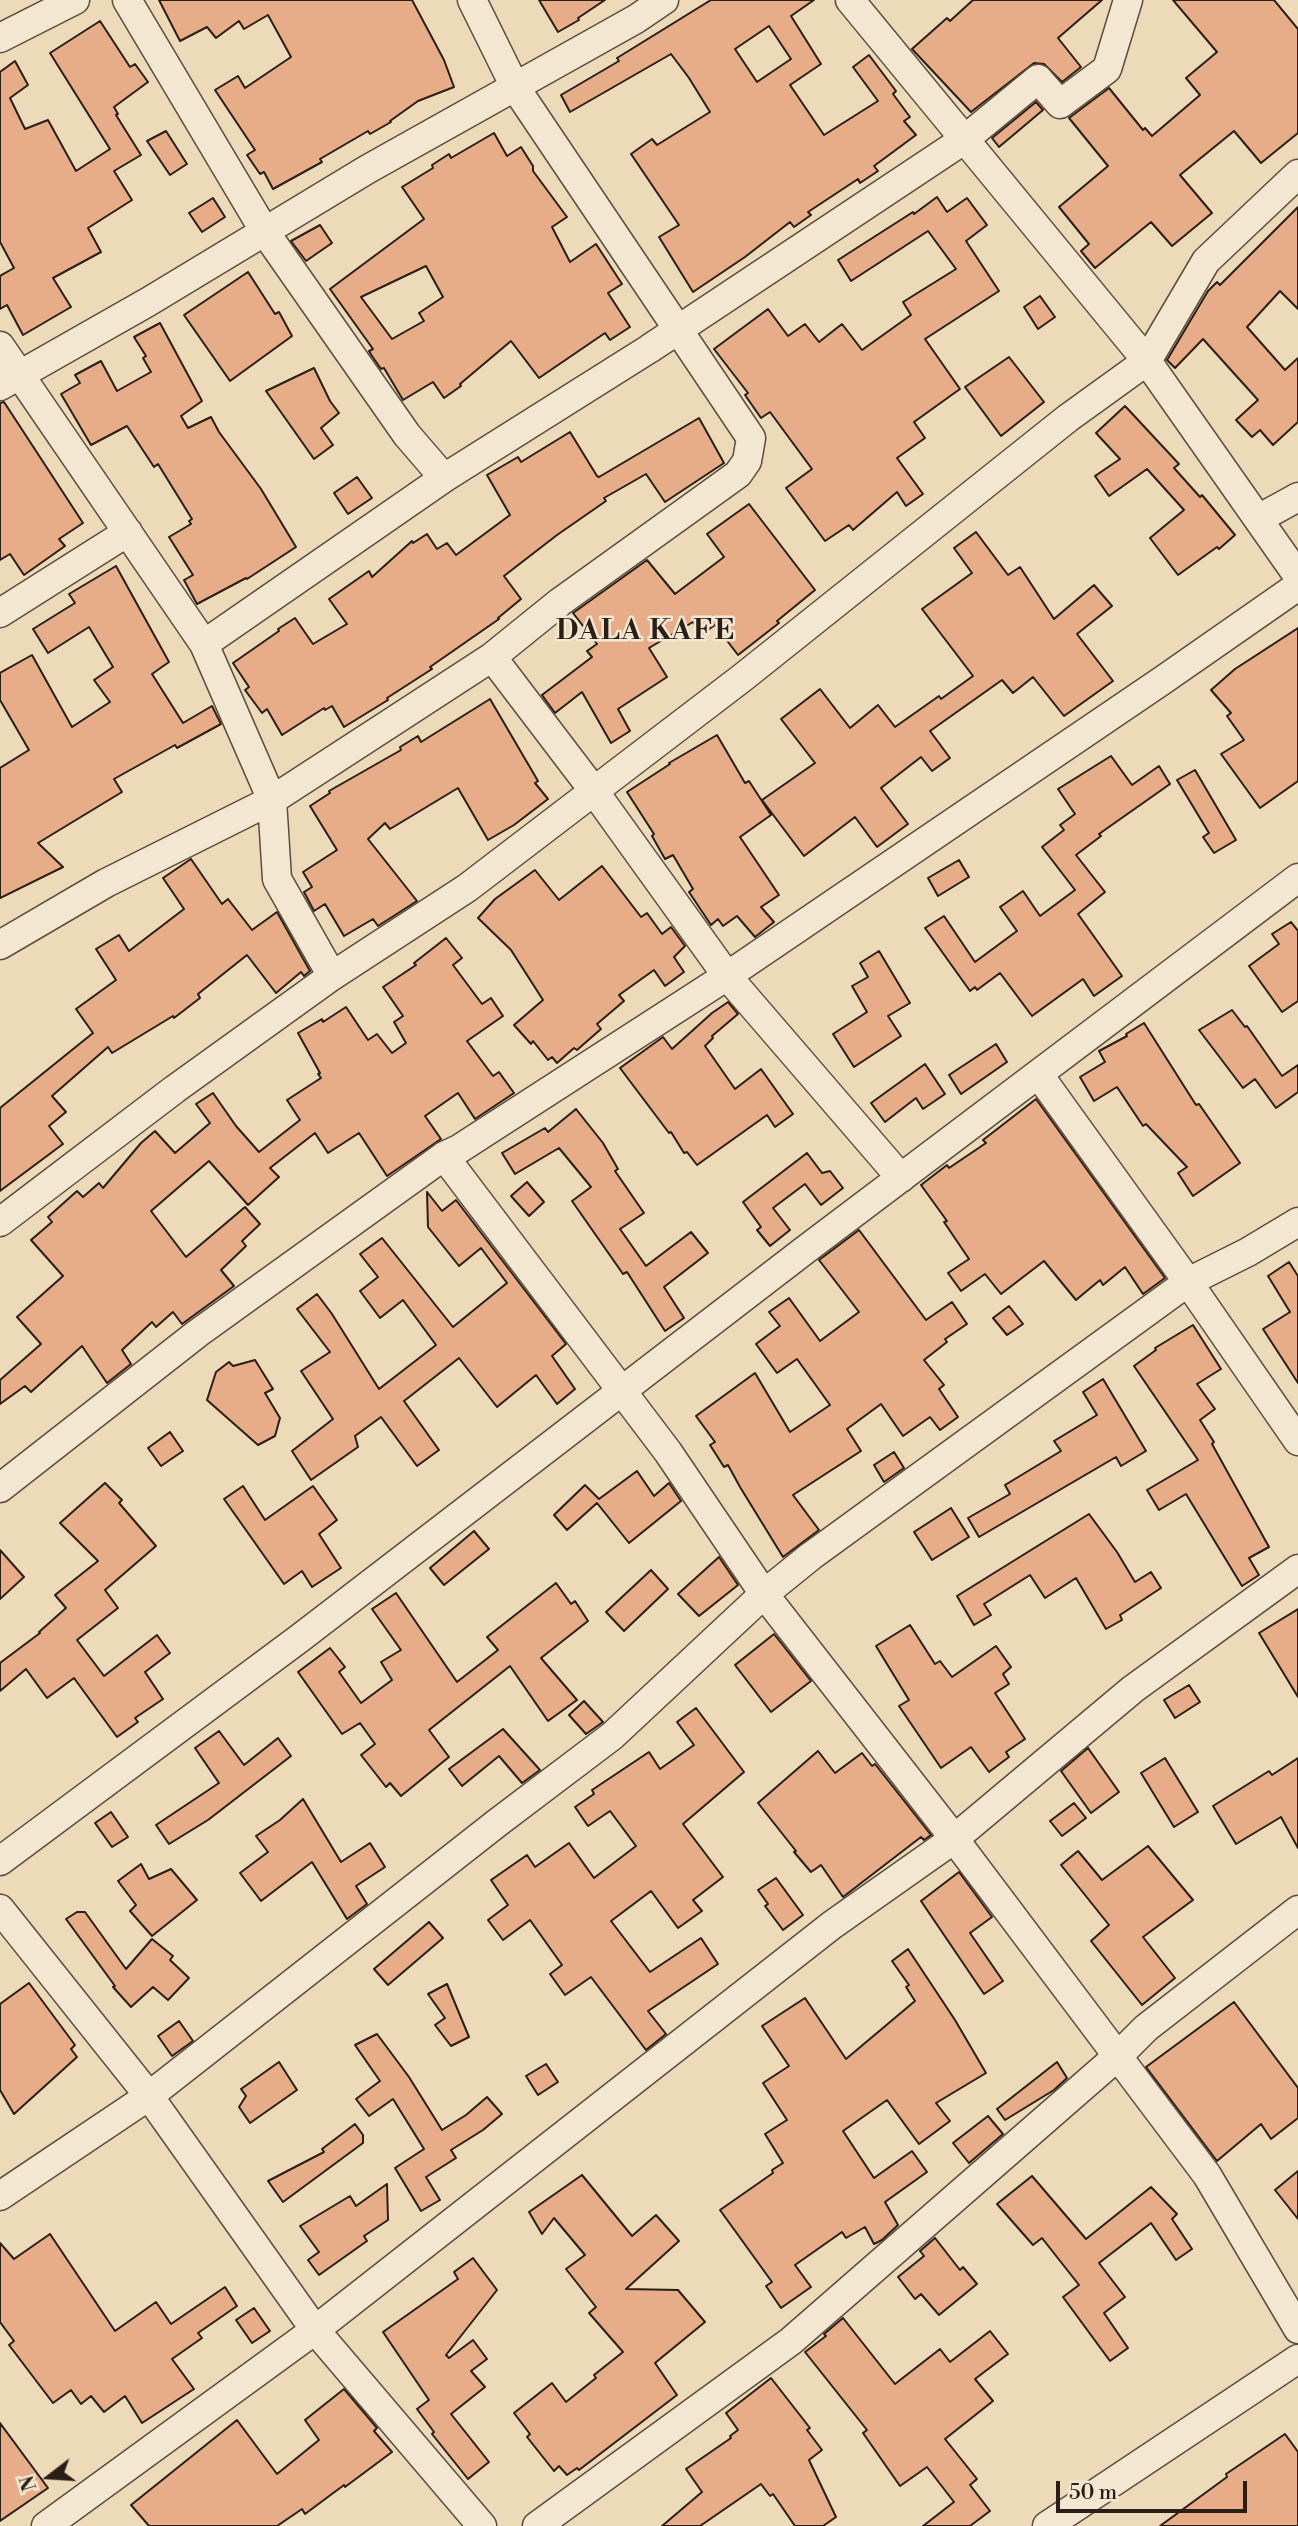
<!DOCTYPE html>
<style>
body{margin:0}
#map{position:relative;width:1298px;height:2526px;overflow:hidden;background:#ecdab9;font-family:"Libre Bodoni",serif}
canvas{display:block}
.north{position:absolute;left:14px;top:2442px;width:70px;height:70px;-webkit-text-stroke:5px #f3e7d2;paint-order:stroke;rotate:253deg;font-size:19px;font-weight:700;line-height:28px;text-align:center;color:#2b1e16}
.north::after{content:'';display:block;margin:auto;width:24px;height:32px;background:#2b1e16;clip-path:polygon(50% 0,100% 100%,50% 72%,0 100%)}
.scale{position:absolute;left:1056px;top:2481px;width:191px;height:32px;box-sizing:border-box;border:4px solid #2b1e16;border-top:0;padding-left:9px;font-size:21px;line-height:24px;white-space:nowrap;color:#2b1e16;-webkit-text-stroke:5px #f3e7d2;paint-order:stroke}
</style>
<div id="map">
<canvas width="1298" height="2526"></canvas>
<div class="north">N</div>
<div class="scale">50 m</div>
</div>
<script>
const context = document.querySelector('canvas').getContext('2d');
context.lineJoin = 'round';
function fill(path, color) { context.fillStyle = color; context.fill(path, 'evenodd'); }
const poly = rows => new Path2D(rows.map(r => 'M' + r).join(''));
function strokePath(path, color, width, dash) { context.strokeStyle = color; context.lineWidth = width; context.lineCap = dash ? 'butt' : 'round'; context.setLineDash(dash || []); context.stroke(path); }
function drawText(font, color, halo, rows, align = 'center') {
  context.font = font + ' "Libre Bodoni",serif'; context.lineWidth = 5; context.setLineDash([]); context.textBaseline = 'middle'; context.strokeStyle = halo; context.fillStyle = color; for (const [text, x, y, turn = 0] of rows) {
    context.save(); context.translate(x, y); context.rotate((+turn || 0) * Math.PI / 180); context.textAlign = isNaN(turn) ? turn : align; if (halo) context.strokeText(text, 0, 0); context.fillText(text, 0, 0); context.restore();
  }
}
const building = poly([
 [159,0,412,0,444,60,454,87,418,101,390,121,391,122,370,134,368,131,320,159,322,162,273,189,264,172,260,174,247,155,255,150,215,90,238,76,245,88,291,57,268,15,244,29,239,21,216,38,207,27,180,41,159,0],
 [539,0,605,0,578,18,579,20,558,32,539,0],
 [711,0,814,0,791,16,821,64,790,85,824,135,878,101,853,67,869,55,896,91,893,94,910,117,904,121,916,135,874,166,878,171,860,183,858,179,808,212,811,215,794,227,790,222,745,257,693,292,659,237,679,225,631,154,652,139,657,145,710,112,689,78,671,54,570,112,561,95,619,61,617,58,711,0],
 [769,26,791,59,757,82,735,49,769,26],
 [973,0,1102,0,1058,38,1081,67,1062,82,1044,64,1034,63,971,112,912,49,947,18,950,21,973,0],
 [1173,0,1274,0,1298,29,1298,133,1261,163,1234,131,1180,175,1212,213,1172,246,1151,222,1095,268,1081,251,1089,244,1059,207,1108,166,1069,118,1109,88,1143,130,1145,128,1152,136,1200,95,1186,78,1217,52,1173,0],
 [100,21,130,67,135,64,148,82,114,107,118,114,116,115,141,155,114,171,132,200,88,228,101,252,53,278,71,307,23,335,7,305,0,309,0,276,14,268,0,242,0,72,15,61,28,85,10,98,25,129,48,120,76,171,110,149,50,53,100,21],
 [1036,102,1043,110,999,147,992,138,1036,102],
 [166,131,187,164,170,175,147,141,166,131],
 [494,133,507,156,521,147,533,166,533,171,567,217,552,227,570,262,596,244,622,284,608,293,630,327,610,340,605,333,539,378,511,341,460,384,461,386,444,398,433,382,403,400,384,368,381,369,372,356,369,351,373,349,330,289,424,219,402,187,433,168,432,165,449,154,451,158,494,133],
 [426,266,443,297,419,313,424,321,392,339,361,297,426,266],
 [937,197,947,212,967,198,987,225,966,241,999,291,925,339,960,389,914,422,925,438,897,458,923,494,906,506,897,492,853,530,849,525,825,541,786,488,812,469,770,412,761,418,745,395,748,393,714,349,768,309,788,336,805,324,819,342,842,324,862,350,911,315,903,302,956,269,928,231,851,281,838,260,913,212,914,214,937,197],
 [213,198,225,217,202,232,189,213,213,198],
 [1298,207,1298,309,1280,291,1247,327,1285,370,1298,358,1298,422,1273,445,1260,430,1252,437,1236,420,1258,400,1203,339,1175,368,1167,360,1208,291,1217,282,1220,285,1298,207],
 [320,225,332,243,306,261,291,241,320,225],
 [248,272,275,314,279,312,292,336,230,381,184,315,248,272],
 [1040,296,1055,317,1038,329,1024,307,1040,296],
 [160,323,202,401,181,416,188,428,211,417,219,432,261,489,296,547,247,579,246,578,197,604,184,580,193,575,169,537,191,524,189,521,192,519,158,464,154,467,127,426,91,445,61,394,80,383,75,375,101,361,117,391,151,372,143,358,146,356,134,337,160,323],
 [1009,357,1044,402,1001,436,965,387,1009,357],
 [314,368,330,401,339,413,321,428,333,445,314,459,266,391,314,368],
 [4,402,83,523,59,539,65,546,24,575,10,554,0,560,0,403,4,402],
 [1125,406,1179,464,1174,468,1200,497,1202,495,1235,535,1219,549,1217,547,1178,575,1150,538,1184,510,1147,469,1109,496,1095,476,1120,459,1096,433,1125,406],
 [699,418,724,463,665,502,646,474,604,498,606,501,557,535,504,576,521,599,498,618,499,619,430,667,432,669,387,698,388,700,344,727,332,706,325,710,324,708,282,735,267,709,262,713,245,690,249,687,233,663,279,631,278,629,295,618,313,644,347,624,329,599,369,571,372,577,412,541,413,543,427,534,437,549,447,543,456,555,510,515,487,475,518,457,521,462,570,432,597,476,599,477,699,418],
 [357,477,372,498,348,514,334,493,357,477],
 [749,504,815,590,777,621,779,623,738,655,715,625,702,634,693,622,649,648,667,677,618,709,630,731,611,743,582,692,555,713,542,695,592,657,587,651,597,644,573,613,647,560,675,594,724,557,707,534,749,504],
 [976,532,1008,575,1020,567,1054,619,1094,585,1112,606,1077,634,1113,681,1064,716,1033,677,1013,693,1002,680,930,731,950,758,932,771,921,757,881,788,908,824,877,847,855,817,804,856,762,800,815,763,781,719,820,689,850,728,878,705,895,727,939,696,941,699,973,676,922,609,972,573,954,548,976,532],
 [116,566,169,662,152,674,183,723,212,706,221,724,177,748,175,745,114,779,122,792,38,843,63,867,0,898,0,768,29,750,0,700,0,673,32,655,72,727,110,702,94,680,113,667,89,627,48,653,33,629,75,603,69,594,116,566],
 [1298,628,1298,781,1260,808,1221,754,1244,740,1227,716,1231,713,1211,690,1235,669,1298,628],
 [490,699,538,781,535,783,548,799,514,825,488,840,458,788,390,829,385,823,368,839,417,901,378,926,373,919,344,936,325,904,314,911,304,892,312,887,303,872,337,850,310,806,330,793,329,791,401,750,400,747,418,736,421,742,490,699],
 [717,735,745,783,749,781,771,815,740,837,779,895,761,907,774,922,755,937,737,916,723,926,718,919,711,925,689,892,693,889,673,855,665,859,652,836,654,834,627,792,670,764,669,763,717,735],
 [1111,756,1132,785,1159,766,1170,784,1099,834,1101,836,1076,855,1105,892,1078,914,1122,976,1094,996,1083,979,1032,1016,1000,973,977,990,975,987,970,991,925,928,944,916,975,962,1017,931,1000,907,1023,891,1040,916,1075,890,1042,847,1064,830,1060,825,1075,814,1058,789,1111,756],
 [1195,770,1236,840,1214,853,1203,837,1209,833,1177,780,1195,770],
 [191,859,222,904,228,899,252,930,277,912,310,971,304,976,301,972,276,993,247,955,198,994,200,998,174,1018,173,1016,112,1053,108,1047,52,1096,66,1112,49,1126,63,1144,0,1191,0,1108,93,1033,76,1009,116,980,96,949,119,935,129,951,184,909,163,878,191,859],
 [959,860,969,877,938,896,928,878,959,860],
 [602,866,641,917,647,913,662,934,671,927,685,946,674,957,684,972,665,986,654,970,619,995,624,1001,597,1024,601,1029,577,1050,574,1048,557,1063,552,1057,548,1060,533,1041,531,1044,514,1025,543,1000,511,950,478,918,495,899,535,870,559,900,602,866],
 [1291,922,1298,931,1298,1001,1282,1012,1249,966,1279,944,1272,934,1291,922],
 [446,938,462,958,453,965,482,1004,491,998,503,1016,467,1041,493,1076,499,1072,514,1093,475,1119,458,1093,425,1116,441,1139,387,1176,359,1133,328,1153,315,1133,270,1168,279,1177,248,1205,209,1161,151,1211,186,1257,245,1207,260,1224,242,1241,246,1246,221,1270,234,1286,182,1324,173,1312,156,1327,152,1322,122,1350,131,1364,107,1383,82,1346,31,1392,25,1386,0,1404,0,1380,41,1344,17,1317,63,1276,31,1240,52,1222,48,1217,77,1191,83,1197,99,1183,103,1188,141,1143,155,1131,175,1153,210,1123,196,1104,213,1093,236,1126,259,1152,300,1120,287,1100,321,1078,318,1074,320,1073,298,1033,322,1019,323,1022,346,1007,368,1040,377,1034,392,1053,406,1043,394,1022,403,1016,383,987,416,965,414,963,446,938],
 [879,951,910,1003,888,1016,901,1036,854,1067,833,1034,867,1012,852,986,868,977,860,963,879,951],
 [728,1002,738,1014,712,1036,713,1038,705,1046,735,1089,761,1069,793,1114,775,1127,767,1115,697,1165,687,1152,684,1153,671,1132,669,1133,620,1068,663,1037,672,1049,712,1013,728,1002],
 [1232,1010,1245,1027,1247,1026,1282,1076,1298,1065,1298,1092,1276,1108,1255,1079,1243,1088,1199,1030,1232,1010],
 [1144,1023,1196,1105,1199,1104,1240,1163,1193,1196,1178,1173,1187,1167,1146,1124,1143,1126,1117,1087,1094,1101,1080,1077,1105,1062,1099,1051,1127,1036,1126,1034,1144,1023],
 [996,1044,1007,1062,961,1094,949,1075,996,1044],
 [925,1064,945,1094,923,1109,916,1098,885,1122,871,1103,925,1064],
 [1036,1099,1165,1278,1143,1294,1125,1267,1103,1285,1100,1280,1076,1300,1044,1261,1001,1294,985,1274,961,1291,948,1273,969,1259,944,1222,947,1221,921,1185,947,1165,949,1168,986,1143,983,1140,1036,1099],
 [576,1109,603,1143,618,1169,615,1171,644,1213,620,1229,646,1266,691,1232,708,1253,664,1287,684,1318,665,1331,627,1272,623,1274,572,1201,591,1187,559,1148,515,1174,502,1153,545,1128,548,1132,576,1109],
 [807,1153,822,1173,830,1171,843,1188,821,1205,805,1184,773,1208,790,1230,770,1246,757,1230,761,1227,743,1202,807,1153],
 [527,1182,544,1202,529,1216,511,1196,527,1182],
 [427,1192,442,1211,456,1200,566,1344,552,1356,575,1389,557,1404,536,1375,497,1407,459,1358,404,1401,439,1450,417,1466,381,1417,355,1436,358,1447,311,1480,292,1451,333,1419,301,1371,330,1352,297,1309,317,1294,332,1314,379,1389,436,1345,403,1300,380,1318,360,1291,378,1277,360,1254,382,1238,453,1327,507,1283,481,1248,459,1266,428,1227,427,1192],
 [859,1230,926,1320,952,1302,967,1324,945,1339,947,1342,924,1360,944,1385,939,1389,958,1417,940,1430,930,1417,903,1436,881,1404,847,1429,861,1451,793,1495,819,1530,783,1557,740,1487,728,1465,724,1467,710,1445,715,1442,696,1416,755,1373,790,1432,830,1405,797,1359,777,1373,756,1344,780,1326,769,1312,789,1298,820,1341,859,1312,819,1260,859,1230],
 [1289,1262,1298,1276,1298,1383,1263,1329,1290,1312,1268,1276,1289,1262],
 [1009,1306,1023,1324,1007,1335,993,1318,1009,1306],
 [1193,1325,1221,1369,1197,1384,1215,1409,1200,1420,1214,1442,1212,1444,1269,1547,1249,1558,1259,1575,1242,1586,1186,1494,1159,1510,1147,1490,1198,1460,1134,1366,1156,1350,1155,1348,1193,1325],
 [255,1360,273,1389,265,1393,280,1418,275,1436,258,1445,207,1400,216,1372,229,1362,233,1366,255,1360],
 [1103,1379,1146,1451,1121,1466,1116,1457,979,1537,968,1518,1010,1494,1005,1485,1061,1451,1054,1441,1097,1415,1083,1392,1103,1379],
 [170,1432,183,1451,161,1466,148,1448,170,1432],
 [894,1452,904,1468,884,1482,874,1465,894,1452],
 [637,1471,654,1496,669,1483,681,1501,629,1543,597,1503,567,1530,554,1515,585,1485,599,1499,637,1471],
 [105,1483,122,1500,119,1503,156,1546,105,1590,118,1608,77,1640,104,1676,157,1635,170,1653,145,1672,163,1699,135,1718,138,1722,117,1737,74,1678,47,1698,26,1669,0,1691,0,1663,40,1633,39,1632,66,1608,55,1595,98,1561,60,1523,105,1483],
 [243,1486,265,1520,313,1486,337,1520,319,1534,341,1568,312,1587,302,1571,284,1584,224,1499,243,1486],
 [951,1508,969,1537,932,1560,914,1532,951,1508],
 [1089,1514,1117,1552,1135,1582,1151,1572,1161,1588,1120,1615,1122,1620,1106,1629,1076,1578,1045,1598,1030,1575,984,1604,991,1615,974,1625,957,1596,1089,1514],
 [474,1531,489,1549,444,1585,430,1568,474,1531],
 [0,1550,24,1577,0,1599,0,1550],
 [719,1557,738,1585,699,1616,678,1594,719,1557],
 [651,1570,668,1589,624,1631,606,1612,651,1570],
 [556,1583,571,1604,575,1601,588,1621,541,1658,577,1700,548,1721,510,1666,429,1730,449,1757,401,1796,390,1783,386,1787,361,1755,375,1744,360,1723,342,1734,298,1672,330,1648,345,1667,339,1672,361,1703,392,1680,381,1662,401,1650,372,1609,396,1593,457,1682,498,1650,487,1637,556,1583],
 [1298,1609,1298,1697,1259,1633,1298,1609],
 [910,1625,935,1664,940,1661,952,1677,996,1646,1011,1667,1003,1674,1009,1684,995,1693,1025,1739,1006,1752,1009,1757,989,1772,971,1747,941,1768,899,1706,909,1700,876,1646,910,1625],
 [774,1634,811,1681,771,1712,735,1665,774,1634],
 [1189,1685,1200,1702,1175,1718,1164,1700,1189,1685],
 [584,1701,603,1722,586,1734,569,1715,584,1701],
 [696,1708,744,1772,683,1824,723,1877,693,1900,702,1911,678,1928,651,1891,611,1921,650,1972,701,1938,718,1964,648,2011,666,2034,646,2050,591,1977,565,1995,550,1974,562,1965,530,1920,503,1940,488,1920,508,1905,491,1880,527,1855,535,1867,569,1843,594,1878,636,1846,610,1811,588,1826,575,1807,594,1794,592,1790,649,1752,660,1769,694,1745,677,1722,696,1708],
 [503,1729,540,1770,522,1783,499,1756,462,1786,449,1769,503,1729],
 [219,1731,244,1765,278,1738,291,1756,208,1820,169,1844,156,1825,219,1783,195,1748,219,1731],
 [1088,1748,1119,1792,1091,1813,1061,1771,1088,1748],
 [818,1751,835,1773,862,1753,872,1766,875,1764,931,1835,924,1840,921,1837,843,1897,821,1865,811,1872,794,1852,796,1851,758,1803,818,1751],
 [1165,1758,1198,1812,1174,1827,1141,1773,1165,1758],
 [1298,1758,1298,1848,1281,1817,1236,1844,1213,1806,1269,1771,1272,1775,1298,1758],
 [303,1799,341,1862,370,1843,385,1867,356,1886,367,1904,347,1919,312,1862,261,1901,240,1873,268,1852,256,1836,280,1820,303,1799],
 [1074,1803,1086,1818,1062,1836,1050,1821,1074,1803],
 [111,1812,128,1837,112,1847,95,1823,111,1812],
 [1148,1846,1193,1900,1143,1937,1175,1978,1142,2005,1091,1941,1109,1925,1061,1865,1078,1851,1102,1880,1148,1846],
 [141,1864,149,1879,171,1869,197,1900,152,1936,130,1911,136,1905,118,1881,141,1864],
 [959,1872,992,1917,970,1933,1003,1981,984,1994,921,1901,959,1872],
 [776,1878,803,1915,783,1930,765,1906,768,1904,758,1890,776,1878],
 [77,1912,85,1912,126,1969,152,1939,173,1956,170,1960,189,1978,168,2000,153,1987,131,2007,113,1987,115,1986,66,1919,77,1912],
 [429,1922,443,1938,388,1985,374,1969,429,1922],
 [908,1949,955,2020,986,2073,936,2103,950,2121,919,2144,887,2100,843,2131,874,2178,912,2151,927,2172,885,2202,898,2225,882,2240,874,2244,865,2227,846,2238,842,2232,795,2265,811,2287,781,2308,766,2286,772,2282,720,2210,773,2173,772,2170,783,2163,765,2134,787,2120,763,2083,789,2066,762,2026,805,1998,846,2059,915,2001,906,1987,909,1985,892,1961,908,1949],
 [29,1983,75,2045,71,2049,77,2057,14,2114,0,2090,0,2004,29,1983],
 [447,1984,469,2037,451,2046,435,2025,445,2018,428,1994,447,1984],
 [1234,2002,1298,2088,1298,2118,1271,2139,1261,2124,1217,2161,1146,2067,1234,2002],
 [179,2021,193,2041,172,2056,158,2036,179,2021],
 [377,2034,409,2077,442,2130,466,2115,487,2097,502,2114,483,2130,451,2150,456,2158,426,2177,440,2200,421,2211,395,2168,424,2149,393,2099,369,2116,356,2099,380,2081,355,2045,377,2034],
 [279,2062,297,2090,250,2123,239,2107,246,2096,241,2089,279,2062],
 [1057,2062,1067,2078,1054,2090,1005,2120,997,2109,1057,2062],
 [546,2064,558,2082,538,2095,526,2076,546,2064],
 [988,2116,1003,2134,969,2163,953,2143,988,2116],
 [355,2124,363,2135,363,2143,283,2202,268,2181,324,2152,322,2149,355,2124],
 [1298,2171,1298,2219,1275,2190,1298,2171],
 [582,2175,632,2236,656,2215,679,2241,626,2289,678,2290,705,2322,655,2363,677,2395,579,2470,577,2468,567,2475,559,2466,554,2471,527,2437,530,2434,514,2413,552,2383,566,2402,596,2378,594,2375,623,2352,589,2313,596,2307,566,2269,585,2255,554,2218,542,2234,529,2212,582,2175],
 [1032,2176,1086,2239,1151,2187,1177,2214,1172,2219,1192,2249,1176,2260,1151,2223,1099,2263,1125,2297,1104,2313,1128,2348,1110,2361,1063,2297,1079,2285,1042,2238,1033,2245,997,2204,1032,2176],
 [387,2184,388,2220,364,2236,367,2241,319,2275,308,2260,319,2252,300,2226,350,2196,356,2206,387,2184],
 [50,2234,115,2331,156,2302,171,2324,225,2287,237,2306,198,2333,202,2338,172,2359,194,2389,142,2423,125,2396,104,2412,91,2396,81,2404,71,2390,53,2403,9,2345,14,2341,0,2322,0,2243,14,2259,50,2234],
 [935,2238,960,2270,963,2267,977,2284,939,2315,921,2294,915,2299,898,2277,924,2256,920,2251,935,2238],
 [473,2258,497,2290,446,2355,449,2358,473,2340,487,2359,471,2371,485,2387,451,2414,489,2462,468,2479,432,2434,434,2432,417,2409,429,2400,383,2332,458,2279,454,2272,473,2258],
 [254,2308,270,2331,252,2343,236,2320,254,2308],
 [843,2318,895,2384,940,2349,950,2362,990,2331,1008,2354,975,2379,993,2401,945,2439,977,2479,970,2485,990,2511,970,2526,923,2526,954,2502,927,2467,900,2486,863,2433,867,2430,805,2352,826,2336,824,2334,843,2318],
 [771,2378,810,2428,807,2430,822,2450,809,2460,836,2517,823,2526,795,2526,773,2494,770,2496,761,2484,700,2526,662,2526,702,2492,686,2469,731,2438,730,2436,738,2430,726,2413,771,2378],
 [344,2389,377,2428,374,2431,392,2452,345,2487,344,2485,305,2514,302,2509,277,2526,149,2526,131,2505,237,2420,277,2474,319,2440,305,2420,344,2389],
 [0,2423,48,2488,0,2521,0,2423],
 [1285,2434,1298,2452,1298,2526,1160,2526,1227,2477,1226,2474,1285,2434]
]);
const street = poly([
 [127,0,265,232,407,435,444,478],
 [850,0,1147,361,1298,576],
 [0,38,75,0],
 [0,346,204,644,272,800,277,879,332,976],
 [0,386,148,302,368,169,636,19,664,0],
 [1258,519,1298,497],
 [0,613,128,532],
 [204,644,444,478,649,349,965,139,1038,79,1060,104,1107,69,1128,0],
 [492,657,594,791,727,976,901,1178],
 [0,945,106,883,272,800,386,726,492,657,560,602,738,474,747,461,751,438,515,87,472,0],
 [1039,1075,1188,1282,1298,1441],
 [444,1156,668,1452,764,1594,943,1824,1207,2175,1298,2329],
 [0,1222,175,1089,332,976,467,888,742,678,1068,418,1147,361,1206,261,1298,174],
 [0,1488,198,1333,444,1156,459,1149,727,976,1163,680,1298,586],
 [0,1861,300,1638,805,1250,1298,878],
 [0,1909,149,2096,315,2330,482,2526],
 [0,2196,149,2096,497,1823,612,1736,764,1594,811,1556,1188,1282,1248,1252,1298,1222],
 [46,2526,315,2330,832,1925,954,1839,1133,1689,1298,1569],
 [537,2526,791,2341,1119,2055,1146,2028,1298,1910],
 [1047,2526,1298,2359]
]);
const districtNames = [
 ["DALA KAFE",646,632]
];
fill(building, '#e6ad88');
strokePath(building, '#2b1e16', 2);
strokePath(street, '#5b4d3f', 31);
strokePath(street, '#f3e7d2', 28);
context.letterSpacing = '2px';
drawText('bold 28px', '#2b1e16', '#f3e7d2', districtNames);
context.letterSpacing = '0px';
</script>
